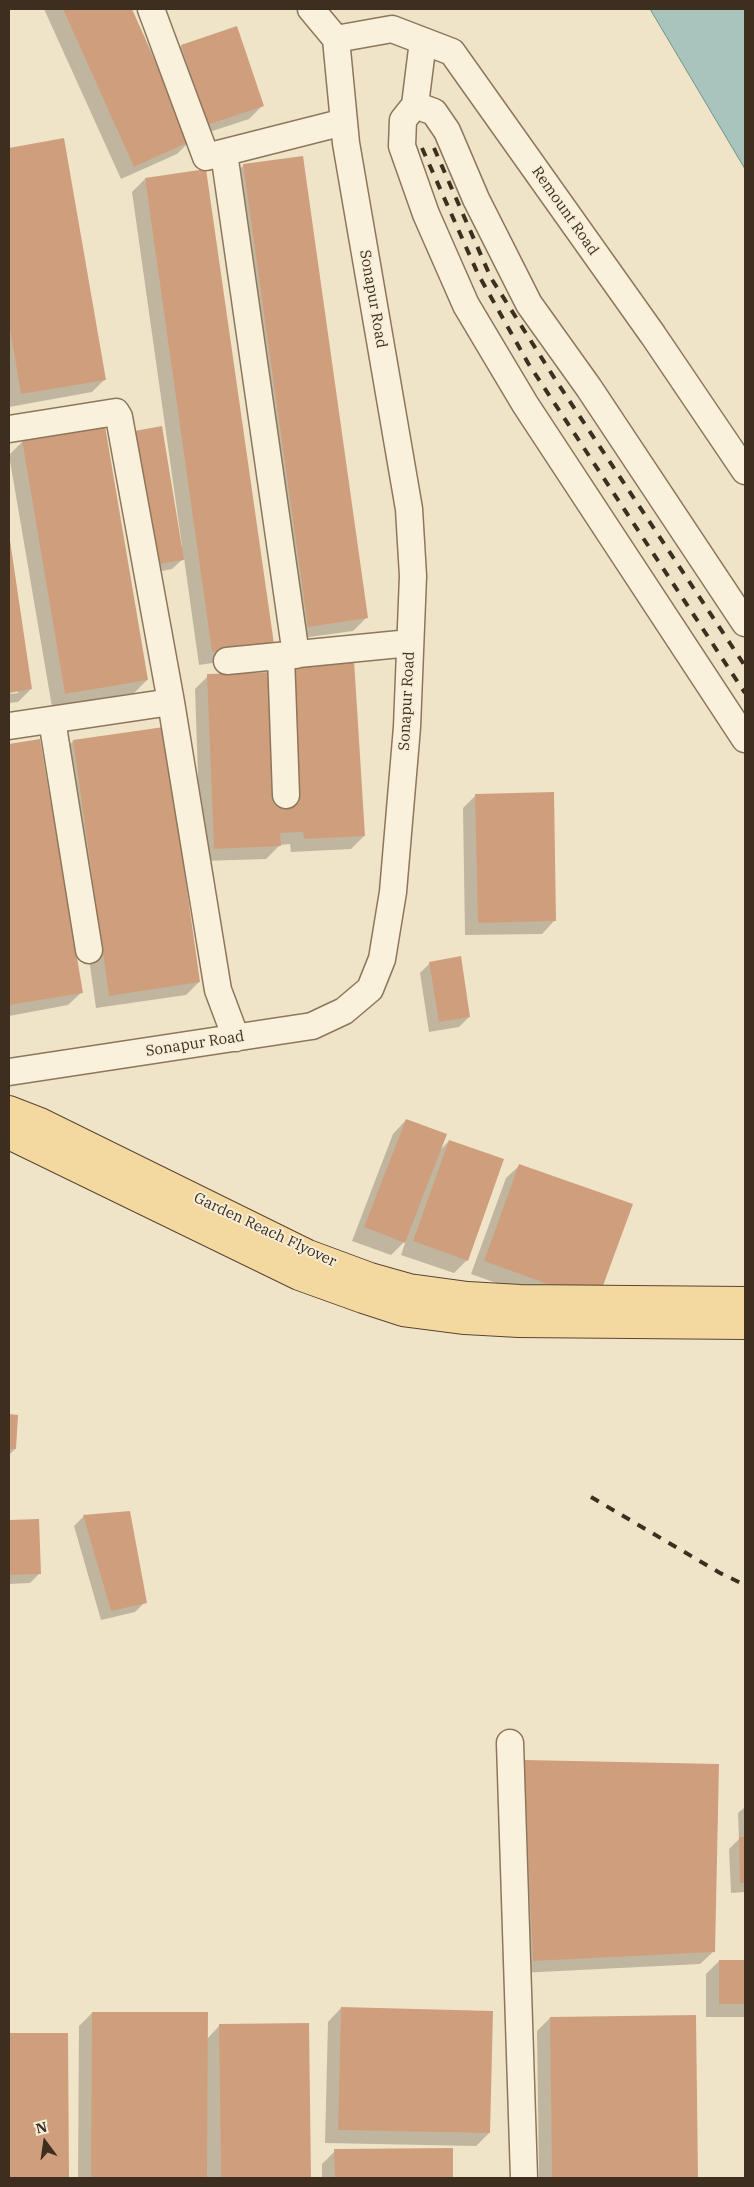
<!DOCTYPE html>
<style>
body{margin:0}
#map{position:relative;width:754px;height:2187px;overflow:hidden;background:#f0e4c8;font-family:"IBM Plex Serif",serif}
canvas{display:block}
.frame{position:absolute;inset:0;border:10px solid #3d2e20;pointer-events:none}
.north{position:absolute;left:20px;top:2117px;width:50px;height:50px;-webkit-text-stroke:4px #f7eed8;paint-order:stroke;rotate:346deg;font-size:14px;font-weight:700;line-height:20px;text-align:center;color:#3d2e20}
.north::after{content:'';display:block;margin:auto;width:18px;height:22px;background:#3d2e20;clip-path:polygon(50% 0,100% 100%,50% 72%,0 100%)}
</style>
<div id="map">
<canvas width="754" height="2187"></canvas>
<div class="frame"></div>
<div class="north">N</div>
</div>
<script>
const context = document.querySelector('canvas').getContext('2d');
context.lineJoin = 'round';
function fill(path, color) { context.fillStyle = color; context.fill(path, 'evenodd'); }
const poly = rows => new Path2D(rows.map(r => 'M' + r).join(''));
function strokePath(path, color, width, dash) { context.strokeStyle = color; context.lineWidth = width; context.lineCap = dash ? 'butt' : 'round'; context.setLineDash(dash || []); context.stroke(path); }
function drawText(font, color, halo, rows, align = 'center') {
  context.font = font + ' "IBM Plex Serif",serif'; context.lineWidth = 4; context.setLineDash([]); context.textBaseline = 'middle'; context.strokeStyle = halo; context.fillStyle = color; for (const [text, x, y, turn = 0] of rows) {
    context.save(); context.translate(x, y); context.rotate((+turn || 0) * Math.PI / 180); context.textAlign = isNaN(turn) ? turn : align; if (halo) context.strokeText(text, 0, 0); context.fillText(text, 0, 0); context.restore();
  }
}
const water = poly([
 [650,9,745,9,745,169,650,9]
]);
const shadow = poly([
 [44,9,130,9,190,141,177,154,121,179],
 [236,28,262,106,249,119,194,137,168,59,181,46],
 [63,140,105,379,92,392,9,407,9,149],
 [244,165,366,618,353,631,295,639,230,178],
 [145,179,259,656,199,665,184,558,172,569,141,575,182,546,132,192],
 [23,441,147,680,134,693,52,707,9,455],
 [9,535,31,689,18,702,9,703,9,694,18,693,18,690,9,692],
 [208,676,279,676,364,836,351,849,291,852,290,844,280,845,266,859,201,861,195,689],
 [39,740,82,992,68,1005,9,1016,9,745],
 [73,741,199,982,186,995,96,1008,60,754],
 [476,795,555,920,542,934,465,935,463,808],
 [430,963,469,1017,459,1027,429,1032,420,973],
 [406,1120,438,1152,449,1141,467,1260,454,1273,401,1255,406,1240,391,1255,352,1241,393,1134],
 [520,1165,583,1314,471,1274,506,1178],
 [9,1415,17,1416,15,1449,9,1455],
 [84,1516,145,1602,135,1612,101,1620,74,1526],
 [38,1521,40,1573,30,1583,9,1584,9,1522],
 [524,1761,714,1951,700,1964,520,1973,511,1775],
 [745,1807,745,1892,731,1893,729,1849,739,1839,738,1813],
 [719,1961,745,1961,745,2017,706,2017,706,1974],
 [341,2008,489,2133,476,2146,325,2143,328,2022],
 [92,2013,207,2039,220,2025,308,2024,310,2178,78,2178,79,2026],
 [694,2016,696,2178,539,2178,537,2031,550,2018],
 [9,2034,67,2034,68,2178,9,2178],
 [452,2149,452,2178,322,2178,322,2164,335,2151]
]);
const building = poly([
 [63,9,132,9,191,141,134,167],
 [237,26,264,106,207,125,181,45],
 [64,138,106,380,21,394,9,323,9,148],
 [303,156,368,618,308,627,243,164],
 [206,169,274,644,212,652,145,178],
 [105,426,148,680,65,694,22,440],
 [162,426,184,560,151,565,129,432],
 [9,534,32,689,9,693],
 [354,660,365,836,304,839,303,832,280,833,281,846,214,849,207,674,274,672,279,803,299,803,292,662],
 [164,727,200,982,109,996,73,740],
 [40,739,83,993,9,1005,9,744],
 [554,792,556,921,478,923,475,794],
 [461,956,470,1017,439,1022,429,962],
 [406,1119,447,1134,405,1243,364,1227],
 [449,1140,504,1159,468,1261,413,1241],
 [519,1164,633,1204,597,1302,484,1261],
 [9,1414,18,1415,16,1449,9,1449],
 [130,1511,147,1603,111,1611,83,1515],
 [39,1519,41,1574,9,1575,9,1520],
 [524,1760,719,1764,715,1952,533,1961],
 [739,1837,745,1837,745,1883,740,1883],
 [719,1960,745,1960,745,2004,719,2004],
 [341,2007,493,2011,490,2133,338,2130],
 [92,2012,208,2012,207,2178,91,2178],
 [696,2015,698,2178,552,2178,550,2017],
 [309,2023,311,2178,221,2178,219,2024],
 [9,2033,68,2033,69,2178,9,2178],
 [453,2148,453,2178,335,2178,334,2149]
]);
const minor = poly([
 [151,9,206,157,344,122],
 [311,9,336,39],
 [336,39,392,29,452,52,653,335,745,471],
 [423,41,415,105,434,112,447,131,476,199,529,304,589,388,745,623],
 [415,105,403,120,402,146,426,214,466,305,525,404,745,739],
 [224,153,296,655],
 [9,429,116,412,119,417,171,702],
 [281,656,286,795],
 [227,661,410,643],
 [52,720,89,950],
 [9,726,171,702,218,990,236,1038],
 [9,1072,312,1026,344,1011,370,989,382,959,393,892,407,727,413,576,409,509,346,143,336,39],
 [510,1743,524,2178]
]);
const major = poly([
 [9,1110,40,1122,308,1254,370,1277,409,1288,468,1296,520,1299,745,1301],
 [9,1135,299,1276,363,1299,403,1312,465,1320,519,1323,745,1325]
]);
const rail = poly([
 [422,148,478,274,528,363,745,693],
 [434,148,491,278,555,379,745,666],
 [591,1497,720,1573,745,1585]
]);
const streetNames = [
 ["Remount Road",565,211,55],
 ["Sonapur Road",373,299,80],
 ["Sonapur Road",407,701,-87],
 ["Sonapur Road",195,1044,-9],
 ["Garden Reach Flyover",265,1230,25]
];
fill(water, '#a9c4bc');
strokePath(water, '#6f938a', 1);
fill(shadow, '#0003');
fill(building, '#cf9f7d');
strokePath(minor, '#8d765c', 29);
strokePath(major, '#5b4430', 30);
strokePath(minor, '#faf1dc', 26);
strokePath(major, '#f3d9a0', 28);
strokePath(rail, '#3d2e20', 4, [9, 9]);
drawText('15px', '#3d2e20', '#f7eed8', streetNames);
</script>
